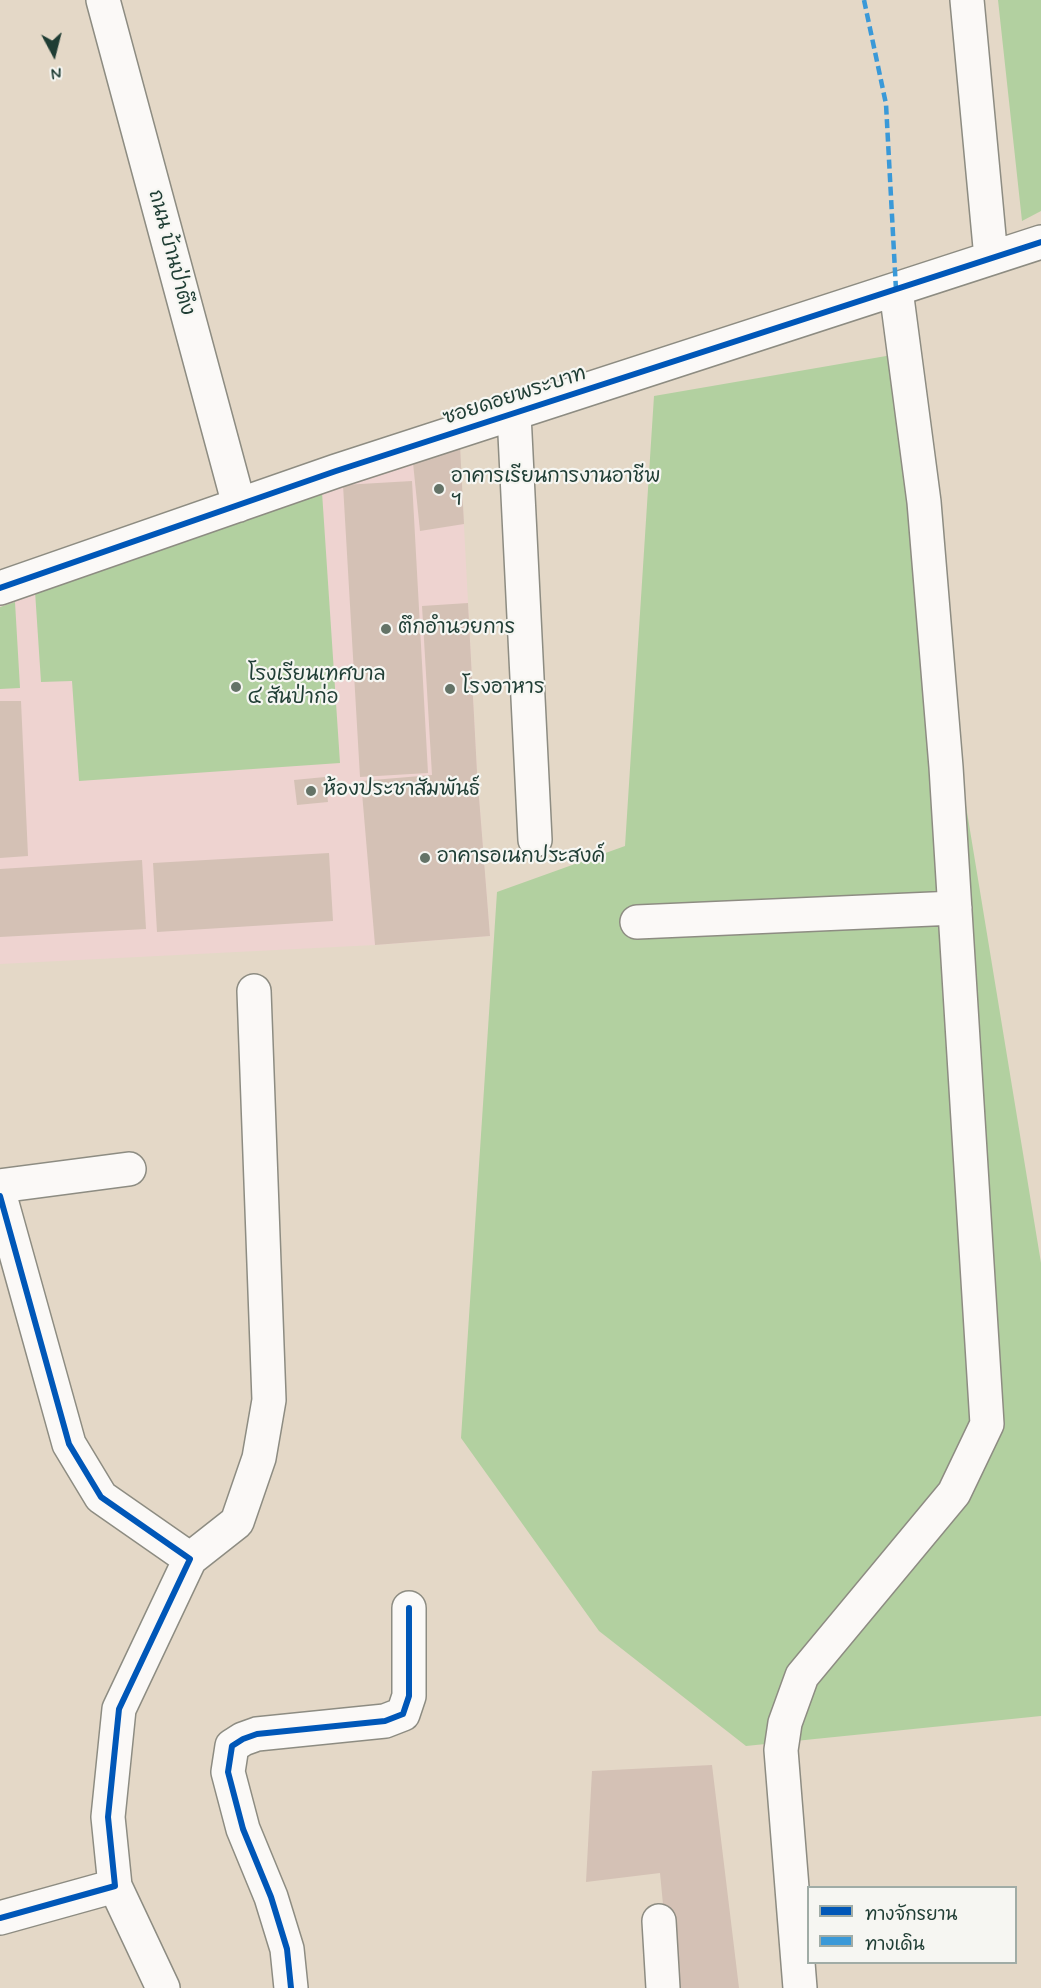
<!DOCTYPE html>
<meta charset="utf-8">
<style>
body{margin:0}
#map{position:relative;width:1041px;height:1988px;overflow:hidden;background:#e4d8c7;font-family:Mynerve,"Playpen Sans Thai",sans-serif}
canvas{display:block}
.legend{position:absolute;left:807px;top:1886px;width:210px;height:78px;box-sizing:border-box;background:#f6f6f2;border:2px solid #a0aca6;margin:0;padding:8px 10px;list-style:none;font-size:18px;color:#1f3d34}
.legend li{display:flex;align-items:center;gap:12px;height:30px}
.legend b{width:30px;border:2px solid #a0aca6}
.north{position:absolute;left:24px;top:24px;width:60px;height:60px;-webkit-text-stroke:4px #f6f6f2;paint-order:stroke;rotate:173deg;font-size:16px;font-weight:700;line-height:24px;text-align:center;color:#1f3d34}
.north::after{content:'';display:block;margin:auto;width:21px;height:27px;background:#1f3d34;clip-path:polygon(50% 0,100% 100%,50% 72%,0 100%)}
</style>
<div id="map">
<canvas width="1041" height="1988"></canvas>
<ul class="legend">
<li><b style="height:8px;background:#0057b8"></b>ทางจักรยาน</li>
<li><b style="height:8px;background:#3a99d8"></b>ทางเดิน</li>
</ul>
<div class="north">N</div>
</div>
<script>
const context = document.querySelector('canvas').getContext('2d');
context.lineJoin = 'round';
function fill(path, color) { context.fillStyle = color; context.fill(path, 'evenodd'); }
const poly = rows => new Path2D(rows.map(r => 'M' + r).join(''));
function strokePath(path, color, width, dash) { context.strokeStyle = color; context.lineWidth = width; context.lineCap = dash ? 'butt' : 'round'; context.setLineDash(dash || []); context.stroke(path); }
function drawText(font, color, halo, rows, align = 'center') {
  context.font = font + ' Mynerve,"Playpen Sans Thai",sans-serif'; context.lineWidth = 4.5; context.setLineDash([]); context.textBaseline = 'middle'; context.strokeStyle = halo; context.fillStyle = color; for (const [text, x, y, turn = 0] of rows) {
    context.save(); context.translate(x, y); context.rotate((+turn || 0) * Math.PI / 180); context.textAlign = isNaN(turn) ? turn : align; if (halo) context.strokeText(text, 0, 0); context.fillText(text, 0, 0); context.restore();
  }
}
const built = poly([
 [459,432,477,772,490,936,375,945,0,964,0,588]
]);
const green = poly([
 [998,0,1041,0,1041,211,1022,221],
 [892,355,1041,1263,1041,1716,746,1746,599,1631,461,1438,497,892,625,846,654,396],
 [321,477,340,763,79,781,72,681,41,682,34,576],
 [15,602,20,688,0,689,0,607]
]);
const building = poly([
 [460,445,464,524,420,531,412,453],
 [412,481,428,773,360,777,343,485],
 [468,603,477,772,490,936,375,945,361,781,432,775,422,606],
 [0,701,21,701,28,856,0,858],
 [325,777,328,802,297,805,294,780],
 [329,853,333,921,157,932,153,863],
 [142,860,146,929,0,937,0,869],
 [712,1765,739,1988,671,1988,660,1873,586,1882,592,1771]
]);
const minor = poly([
 [103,0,239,505],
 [967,0,991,258],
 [514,414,535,840],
 [0,588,336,471,1041,242],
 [637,922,955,908],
 [0,1186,129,1169],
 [0,1196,69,1444,101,1497,190,1559,119,1709,108,1817,115,1886,163,1988],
 [190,1559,237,1522,259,1458,269,1400,254,991],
 [0,1918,115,1886],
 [659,1921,663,1988],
 [291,1988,287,1949,271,1897,243,1829,228,1772,232,1746,243,1739,257,1734,385,1721,403,1714,409,1696,409,1608],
 [800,1988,781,1750,785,1723,802,1676,954,1493,987,1424,946,767,924,502,896,290]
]);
const quiet = poly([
 [864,0,886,104,896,290]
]);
const cycleway = poly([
 [0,588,336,471,1041,242],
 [0,1196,69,1444,101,1497,190,1559,119,1709,108,1817,115,1886,0,1918],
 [291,1988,287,1949,271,1897,243,1829,228,1772,232,1746,243,1739,257,1734,385,1721,403,1714,409,1696,409,1608]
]);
const markers = [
 [439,489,6,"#647367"],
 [386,629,6,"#647367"],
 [236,687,6,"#647367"],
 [450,689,6,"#647367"],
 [311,791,6,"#647367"],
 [425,858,6,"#647367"]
];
const streetNames = [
 ["ถนน บ้านป่าตึง",170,253,75],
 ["ซอยดอยพระบาท",515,397,-18]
];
const poiNames = [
 ["อาคารเรียนการงานอาชีพ",451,478],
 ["ฯ",451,501],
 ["ตึกอำนวยการ",398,629],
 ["โรงเรียนเทศบาล",248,676],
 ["๔ สันป่าก่อ",248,699],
 ["โรงอาหาร",462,689],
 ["ห้องประชาสัมพันธ์",323,791],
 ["อาคารอเนกประสงค์",437,858]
];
fill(built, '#eed3d0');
fill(green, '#b2d0a0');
fill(building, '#d4c1b5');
strokePath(minor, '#8d8c82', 36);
strokePath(minor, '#fbf9f7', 33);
strokePath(quiet, '#3a99d8', 4.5, [9, 4.5]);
strokePath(cycleway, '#0057b8', 6);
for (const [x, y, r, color] of markers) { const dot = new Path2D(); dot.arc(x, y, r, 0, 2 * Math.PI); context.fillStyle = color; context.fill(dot); strokePath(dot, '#f6f6f2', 2); }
drawText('20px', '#1f3d34', '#f6f6f2', streetNames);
drawText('20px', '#1f3d34', '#f6f6f2', poiNames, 'left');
</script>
